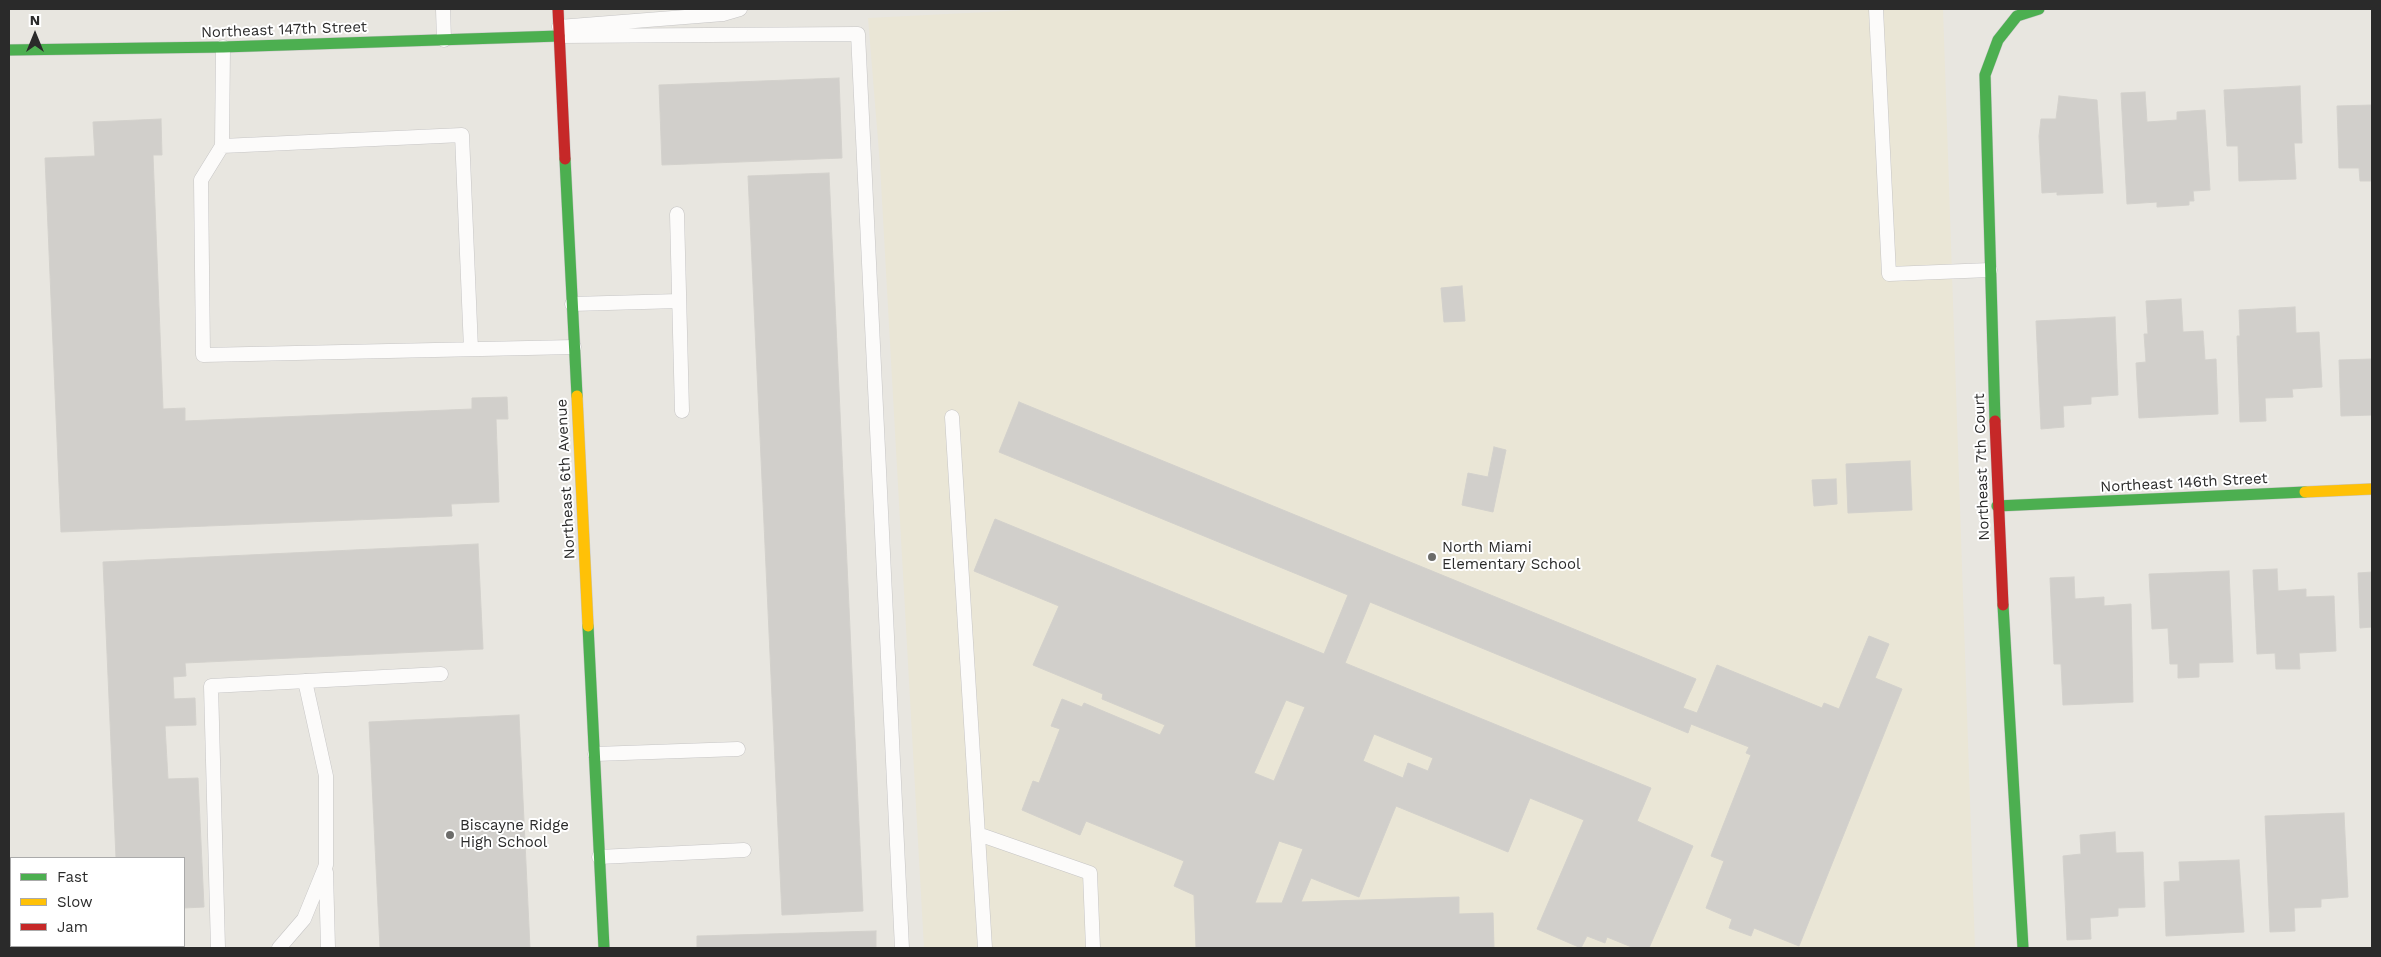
<!DOCTYPE html>
<style>
body{margin:0}
#map{position:relative;width:2381px;height:957px;overflow:hidden;background:#e8e6e0;font-family:"Work Sans",sans-serif}
canvas{display:block}
.frame{position:absolute;inset:0;border:10px solid #2a2a2a;pointer-events:none}
.legend{position:absolute;left:10px;top:857px;width:175px;height:90px;box-sizing:border-box;background:#fff;border:1px solid #aaa;margin:0;padding:6px 9px;list-style:none;font-size:15px;color:#2a2a2a}
.legend li{display:flex;align-items:center;gap:10px;height:25px}
.legend b{width:25px;border:1px solid #aaa}
.north{position:absolute;left:10px;top:10px;width:50px;height:50px;-webkit-text-stroke:4px #fff;paint-order:stroke;rotate:0deg;font-size:14px;font-weight:700;line-height:20px;text-align:center;color:#2a2a2a}
.north::after{content:'';display:block;margin:auto;width:18px;height:22px;background:#2a2a2a;clip-path:polygon(50% 0,100% 100%,50% 72%,0 100%)}
</style>
<div id="map">
<canvas width="2381" height="957"></canvas>
<div class="frame"></div>
<ul class="legend">
<li><b style="height:6px;background:#4caf50"></b>Fast</li>
<li><b style="height:6px;background:#ffc107"></b>Slow</li>
<li><b style="height:6px;background:#c62828"></b>Jam</li>
</ul>
<div class="north">N</div>
</div>
<script>
const context = document.querySelector('canvas').getContext('2d');
context.lineJoin = 'round';
function fill(path, color) { context.fillStyle = color; context.fill(path, 'evenodd'); }
const poly = rows => new Path2D(rows.map(r => 'M' + r).join(''));
function strokePath(path, color, width, dash) { context.strokeStyle = color; context.lineWidth = width; context.lineCap = dash ? 'butt' : 'round'; context.setLineDash(dash || []); context.stroke(path); }
function drawText(font, color, halo, rows, align = 'center') {
  context.font = font + ' "Work Sans",sans-serif'; context.lineWidth = 4; context.setLineDash([]); context.textBaseline = 'middle'; context.strokeStyle = halo; context.fillStyle = color; for (const [text, x, y, turn = 0] of rows) {
    context.save(); context.translate(x, y); context.rotate((+turn || 0) * Math.PI / 180); context.textAlign = isNaN(turn) ? turn : align; if (halo) context.strokeText(text, 0, 0); context.fillText(text, 0, 0); context.restore();
  }
}
const education = poly([
 [1046,9,1943,9,1975,948,924,948,880,165,868,18]
]);
const building = poly([
 [839,78,842,158,662,165,659,85,839,78],
 [2300,86,2302,143,2294,143,2296,179,2239,181,2238,146,2227,146,2224,90,2300,86],
 [2145,92,2147,122,2177,120,2177,112,2205,110,2210,190,2193,191,2194,201,2189,201,2189,205,2157,207,2157,202,2127,204,2121,93,2145,92],
 [2059,96,2097,100,2103,193,2057,195,2057,192,2042,193,2039,136,2041,119,2056,119,2059,96],
 [2372,105,2372,181,2360,181,2359,168,2339,168,2337,106,2372,105],
 [161,119,162,155,153,155,163,409,185,408,185,421,472,409,472,398,507,397,508,419,496,419,499,502,451,504,452,516,61,532,45,158,95,156,93,122,161,119],
 [829,173,863,911,782,915,748,176,829,173],
 [1462,286,1465,321,1444,322,1441,288,1462,286],
 [2181,299,2183,332,2203,331,2205,360,2216,359,2218,414,2139,418,2136,363,2146,362,2144,334,2148,334,2146,301,2181,299],
 [2295,307,2296,333,2319,332,2322,387,2292,389,2293,397,2265,398,2266,421,2240,422,2237,336,2240,336,2239,310,2295,307],
 [2115,317,2118,395,2091,397,2091,404,2063,406,2064,427,2041,429,2036,321,2115,317],
 [2372,359,2372,415,2341,416,2339,360,2372,359],
 [1019,402,1696,679,1683,708,1697,713,1717,665,1822,708,1824,703,1839,709,1869,636,1889,644,1875,678,1902,689,1799,946,1754,928,1751,936,1729,928,1732,919,1706,908,1724,861,1711,856,1751,755,1746,753,1749,747,1691,724,1688,733,1370,602,1345,663,1651,788,1637,821,1693,846,1649,948,1634,948,1607,937,1605,943,1587,936,1581,948,1537,929,1584,820,1530,798,1508,852,1396,806,1359,897,1311,878,1301,902,1459,897,1459,914,1493,913,1494,948,1196,948,1194,895,1174,886,1184,861,1086,821,1080,835,1022,810,1033,781,1039,783,1060,729,1051,726,1062,699,1082,707,1084,703,1160,735,1165,725,1102,699,1103,694,1033,665,1059,606,974,571,995,519,1324,654,1348,595,999,452,1019,402],
 [1286,700,1305,707,1274,781,1254,773,1286,700],
 [1374,734,1433,758,1428,771,1408,763,1403,778,1363,761,1374,734],
 [1279,841,1303,849,1282,903,1255,903,1279,841],
 [1494,447,1506,450,1493,512,1462,505,1468,473,1488,477,1494,447],
 [1910,461,1912,510,1848,513,1846,464,1910,461],
 [1836,479,1837,504,1814,506,1812,480,1836,479],
 [478,544,483,649,185,663,186,676,173,677,174,699,195,698,196,725,165,726,168,779,198,778,204,907,184,908,184,858,116,858,103,562,478,544],
 [2277,569,2278,591,2306,589,2306,597,2334,596,2336,651,2299,653,2300,669,2276,669,2275,653,2257,654,2253,570,2277,569],
 [2229,571,2233,662,2199,663,2199,677,2178,678,2178,664,2170,664,2168,628,2152,629,2149,574,2229,571],
 [2372,572,2372,627,2360,628,2358,573,2372,572],
 [2074,577,2075,599,2104,597,2104,606,2131,604,2133,702,2063,705,2061,664,2054,664,2050,578,2074,577],
 [519,715,530,948,380,948,369,722,519,715],
 [2344,813,2348,897,2321,899,2321,907,2294,908,2295,931,2270,932,2265,816,2344,813],
 [2115,832,2116,853,2143,852,2145,907,2118,908,2118,916,2090,918,2091,939,2067,940,2063,856,2081,854,2080,835,2115,832],
 [2239,860,2244,932,2166,936,2164,882,2180,881,2179,862,2239,860],
 [876,931,876,948,697,948,697,936,876,931],
 [120,946,178,946,178,948,120,948,120,946]
]);
const lane = poly([
 [443,9,444,40],
 [1876,9,1889,274,1990,270],
 [559,27,723,14,740,9],
 [559,36,858,34,902,948],
 [223,47,222,146,201,180,203,355,574,347],
 [222,146,462,135,471,349],
 [677,214,682,411],
 [572,304,679,301],
 [952,417,985,948],
 [595,754,738,749],
 [978,834,1090,873,1093,948],
 [599,857,744,850],
 [326,872,328,948],
 [218,948,211,686,441,674],
 [279,948,304,919,326,865,326,776,305,681]
]);
const fast = poly([
 [9,50,223,47,559,36],
 [565,159,577,396],
 [1995,421,1985,75,1998,40,2017,16,2039,9],
 [1997,506,2305,492],
 [2003,605,2023,948],
 [588,626,604,948]
]);
const slow = poly([
 [577,396,588,626],
 [2305,492,2372,489]
]);
const jam = poly([
 [558,9,565,159],
 [1995,421,2003,605]
]);
const markers = [
 [1432,557,5,"#6c6c6a"],
 [450,835,5,"#6c6c6a"]
];
const streetNames = [
 ["Northeast 147th Street",284,30,-2],
 ["Northeast 7th Court",1982,467,-92],
 ["Northeast 6th Avenue",566,479,-93],
 ["Northeast 146th Street",2184,483,-3]
];
const poiNames = [
 ["North Miami",1442,548],
 ["Elementary School",1442,565],
 ["Biscayne Ridge",460,826],
 ["High School",460,843]
];
fill(education, '#eae6d6');
fill(building, '#d1cfcb');
strokePath(building, '#d3d1cc', 1);
strokePath(lane, '#c6c5c5', 15);
strokePath(fast, '#c6c5c5', 12);
strokePath(slow, '#c6c5c5', 12);
strokePath(jam, '#c6c5c5', 12);
strokePath(lane, '#fcfbfa', 14);
strokePath(fast, '#4caf50', 11);
strokePath(slow, '#ffc107', 11);
strokePath(jam, '#c62828', 11);
for (const [x, y, r, color] of markers) { const dot = new Path2D(); dot.arc(x, y, r, 0, 2 * Math.PI); context.fillStyle = color; context.fill(dot); strokePath(dot, '#fff', 2); }
drawText('15px', '#2a2a2a', '#fff', streetNames);
drawText('15px', '#2a2a2a', '#fff', poiNames, 'left');
</script>
